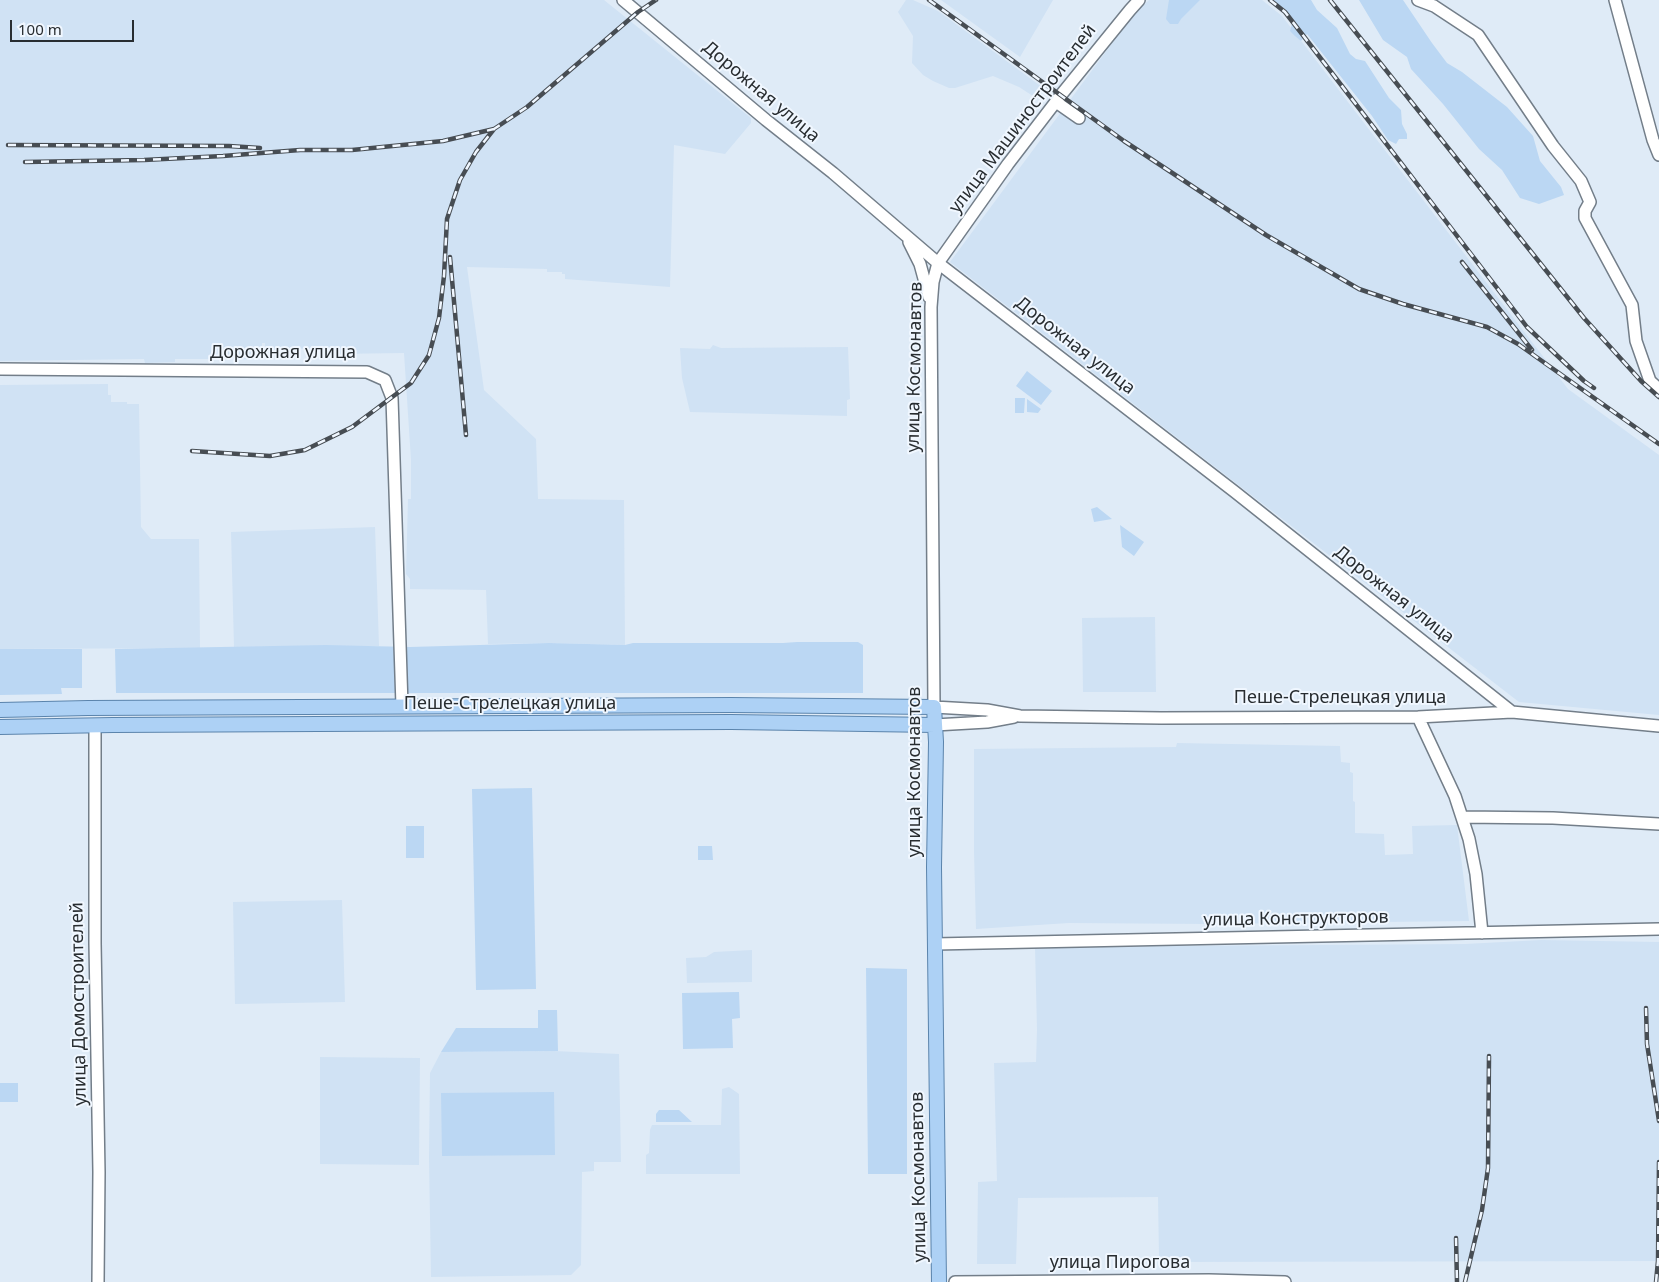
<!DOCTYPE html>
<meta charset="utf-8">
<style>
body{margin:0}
#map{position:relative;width:1659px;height:1282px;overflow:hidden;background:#dfebf7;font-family:"Noto Sans",sans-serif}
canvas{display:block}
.scale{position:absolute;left:10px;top:20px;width:124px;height:22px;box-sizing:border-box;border:2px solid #282d31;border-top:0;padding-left:6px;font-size:15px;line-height:18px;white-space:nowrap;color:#282d31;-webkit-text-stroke:4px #f0f7ff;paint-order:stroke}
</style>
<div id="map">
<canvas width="1659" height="1282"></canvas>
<div class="scale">100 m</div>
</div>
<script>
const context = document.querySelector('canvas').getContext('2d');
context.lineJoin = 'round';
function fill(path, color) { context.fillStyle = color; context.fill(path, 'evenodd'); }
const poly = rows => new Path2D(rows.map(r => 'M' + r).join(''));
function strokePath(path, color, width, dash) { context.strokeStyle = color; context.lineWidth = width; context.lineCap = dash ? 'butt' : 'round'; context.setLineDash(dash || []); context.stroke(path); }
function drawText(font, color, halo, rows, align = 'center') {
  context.font = font + ' "Noto Sans",sans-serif'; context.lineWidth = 4; context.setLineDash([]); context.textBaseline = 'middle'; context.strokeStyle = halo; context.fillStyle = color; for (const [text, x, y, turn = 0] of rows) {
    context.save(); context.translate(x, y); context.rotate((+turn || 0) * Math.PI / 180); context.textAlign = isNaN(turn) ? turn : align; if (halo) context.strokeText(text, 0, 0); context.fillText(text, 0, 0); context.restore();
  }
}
const built = poly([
 [0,0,604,0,751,118,751,123,725,154,674,145,670,287,565,279,565,274,562,274,562,272,547,272,547,269,467,267,484,390,536,439,538,499,624,500,625,645,549,643,488,644,486,590,410,589,410,579,406,574,408,499,411,499,411,460,404,353,334,354,334,348,289,349,289,354,265,354,265,343,262,343,262,350,258,351,259,359,175,359,175,362,145,363,144,359,0,361],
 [906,0,913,0,938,11,1042,87,1040,93,1036,98,1019,87,993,76,955,88,949,88,933,81,923,75,912,63,913,36,898,12],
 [941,0,1053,0,1020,57],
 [1149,0,1262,0,1282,16,1568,389,1659,455,1659,715,1519,702,950,262,1133,15],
 [713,345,721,348,848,347,850,399,847,400,847,416,690,412,682,378,680,348,710,349],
 [108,384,108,395,111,395,111,402,127,402,127,404,139,404,141,527,151,539,199,539,200,648,0,649,0,385],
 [375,527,379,646,234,647,231,532],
 [1155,617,1156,692,1083,692,1082,618],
 [1177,743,1340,746,1341,762,1350,763,1350,772,1353,773,1353,801,1355,802,1355,833,1384,834,1385,855,1413,854,1412,826,1457,825,1469,921,1208,924,1069,923,976,929,974,852,974,749,1176,747],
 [342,900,345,1002,235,1004,233,902],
 [1541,940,1659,942,1659,1261,1171,1262,1170,1257,1159,1257,1158,1197,1018,1198,1016,1264,977,1264,978,1182,997,1181,994,1063,1036,1062,1037,1030,1035,947,1465,944],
 [752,950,752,982,687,983,686,958,706,957,714,952],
 [554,1051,619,1054,621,1162,594,1162,594,1171,582,1172,581,1265,571,1275,431,1277,429,1158,430,1073,441,1052],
 [320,1057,420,1058,419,1165,320,1164],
 [729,1087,739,1094,740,1174,646,1174,646,1155,649,1153,650,1130,652,1125,721,1125,722,1089]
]);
const green = poly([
 [1169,0,1200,0,1181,19,1178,24,1170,24,1166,19],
 [1270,0,1311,0,1317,10,1337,28,1350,54,1356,59,1365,61,1389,98,1401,110,1402,124,1407,134,1407,139,1399,139,1396,144,1388,140,1372,116,1307,34,1301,41,1295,36,1290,31,1292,24,1285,12],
 [1359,0,1403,0,1432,43,1447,63,1462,72,1507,107,1533,136,1540,161,1561,187,1564,195,1539,204,1520,198,1502,170,1479,149,1443,104,1411,69,1407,57,1383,40],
 [1027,371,1052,391,1041,405,1016,386],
 [1015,398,1025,398,1024,413,1015,413],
 [1027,399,1041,409,1038,413,1027,412],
 [1097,507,1112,519,1094,522,1091,509],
 [1120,525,1144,542,1134,556,1122,547],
 [797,642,858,642,863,645,863,693,116,693,115,649,326,645,410,647,549,643,625,645,633,643,783,643],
 [0,649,82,649,82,688,61,688,62,694,0,695],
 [532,788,536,989,476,990,472,789],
 [406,826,424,826,424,858,406,858],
 [698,846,712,846,713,860,698,860],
 [866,968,907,969,907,1174,868,1174],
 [739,992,740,1018,732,1019,733,1048,683,1049,682,993],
 [538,1010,557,1010,558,1051,441,1052,456,1028,538,1028],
 [0,1083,18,1083,18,1102,0,1102],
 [554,1092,555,1155,442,1156,441,1093],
 [659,1110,679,1110,692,1122,656,1122,656,1114]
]);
const minor = poly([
 [623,0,766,120,833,173,938,263,1235,492,1512,712],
 [1139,0,1130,10,1061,95,1008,164,938,263,933,282,931,307,934,707,987,710,1020,716,1161,718,1418,717,1512,712,1659,726],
 [1418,0,1434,6,1478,35,1553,146,1581,181,1590,202,1585,211,1585,218,1632,305,1636,341,1650,381,1659,389],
 [1615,0,1653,140,1659,155],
 [1056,102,1079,118],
 [909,242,920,264,929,297],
 [0,369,367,372,385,380,392,398,402,706],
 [1418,717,1455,796,1469,839,1476,874,1482,933],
 [935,725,987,722,1014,717],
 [95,726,95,943,99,1172,98,1282],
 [1462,817,1553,818,1659,824],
 [935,944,1659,929],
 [955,1282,1209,1280,1285,1282]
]);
const major = poly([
 [0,710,88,708,731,705,934,707,936,742,934,867,939,1282],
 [0,727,113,725,731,722,935,725]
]);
const rail = poly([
 [929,0,1124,141,1266,235,1359,289,1403,304,1487,327,1518,344,1659,444],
 [1270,0,1285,12,1302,34,1527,327,1584,381,1594,388],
 [1330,0,1584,318,1641,381,1659,397],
 [8,145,229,146,260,148],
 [25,162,144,160,223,156,300,150,352,150,443,141,494,129],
 [450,257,466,435],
 [1462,262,1532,350],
 [192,451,270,456,305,450,352,427,411,383,429,355,439,318,444,276,447,219,460,180,476,152,494,129,527,107,638,12,656,0],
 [1646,1008,1647,1044,1659,1121],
 [1456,1238,1457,1282],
 [1465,1282,1482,1210,1488,1168,1489,1056],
 [1656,1282,1658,1261,1659,1162]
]);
const streetNames = [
 ["Дорожная улица",761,92,40],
 ["улица Машиностроителей",1023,119,-53],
 ["Дорожная улица",1075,346,38],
 ["Дорожная улица",283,353],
 ["улица Космонавтов",915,367,-89],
 ["Дорожная улица",1394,595,38],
 ["Пеше-Стрелецкая улица",1340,698],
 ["Пеше-Стрелецкая улица",510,704],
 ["улица Космонавтов",915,772,-90],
 ["улица Конструкторов",1296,919,-1],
 ["улица Домостроителей",79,1004,-91],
 ["улица Космонавтов",919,1177,-91],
 ["улица Пирогова",1120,1263]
];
fill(built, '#d0e2f4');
fill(green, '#bbd7f3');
strokePath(minor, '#737e89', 14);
strokePath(major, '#5b84ac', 16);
strokePath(minor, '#fff', 11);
strokePath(major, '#add1f5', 14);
strokePath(rail, '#474d53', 4.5);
strokePath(rail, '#f0f7ff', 2.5, [8]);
drawText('18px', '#282d31', '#f0f7ff', streetNames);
</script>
